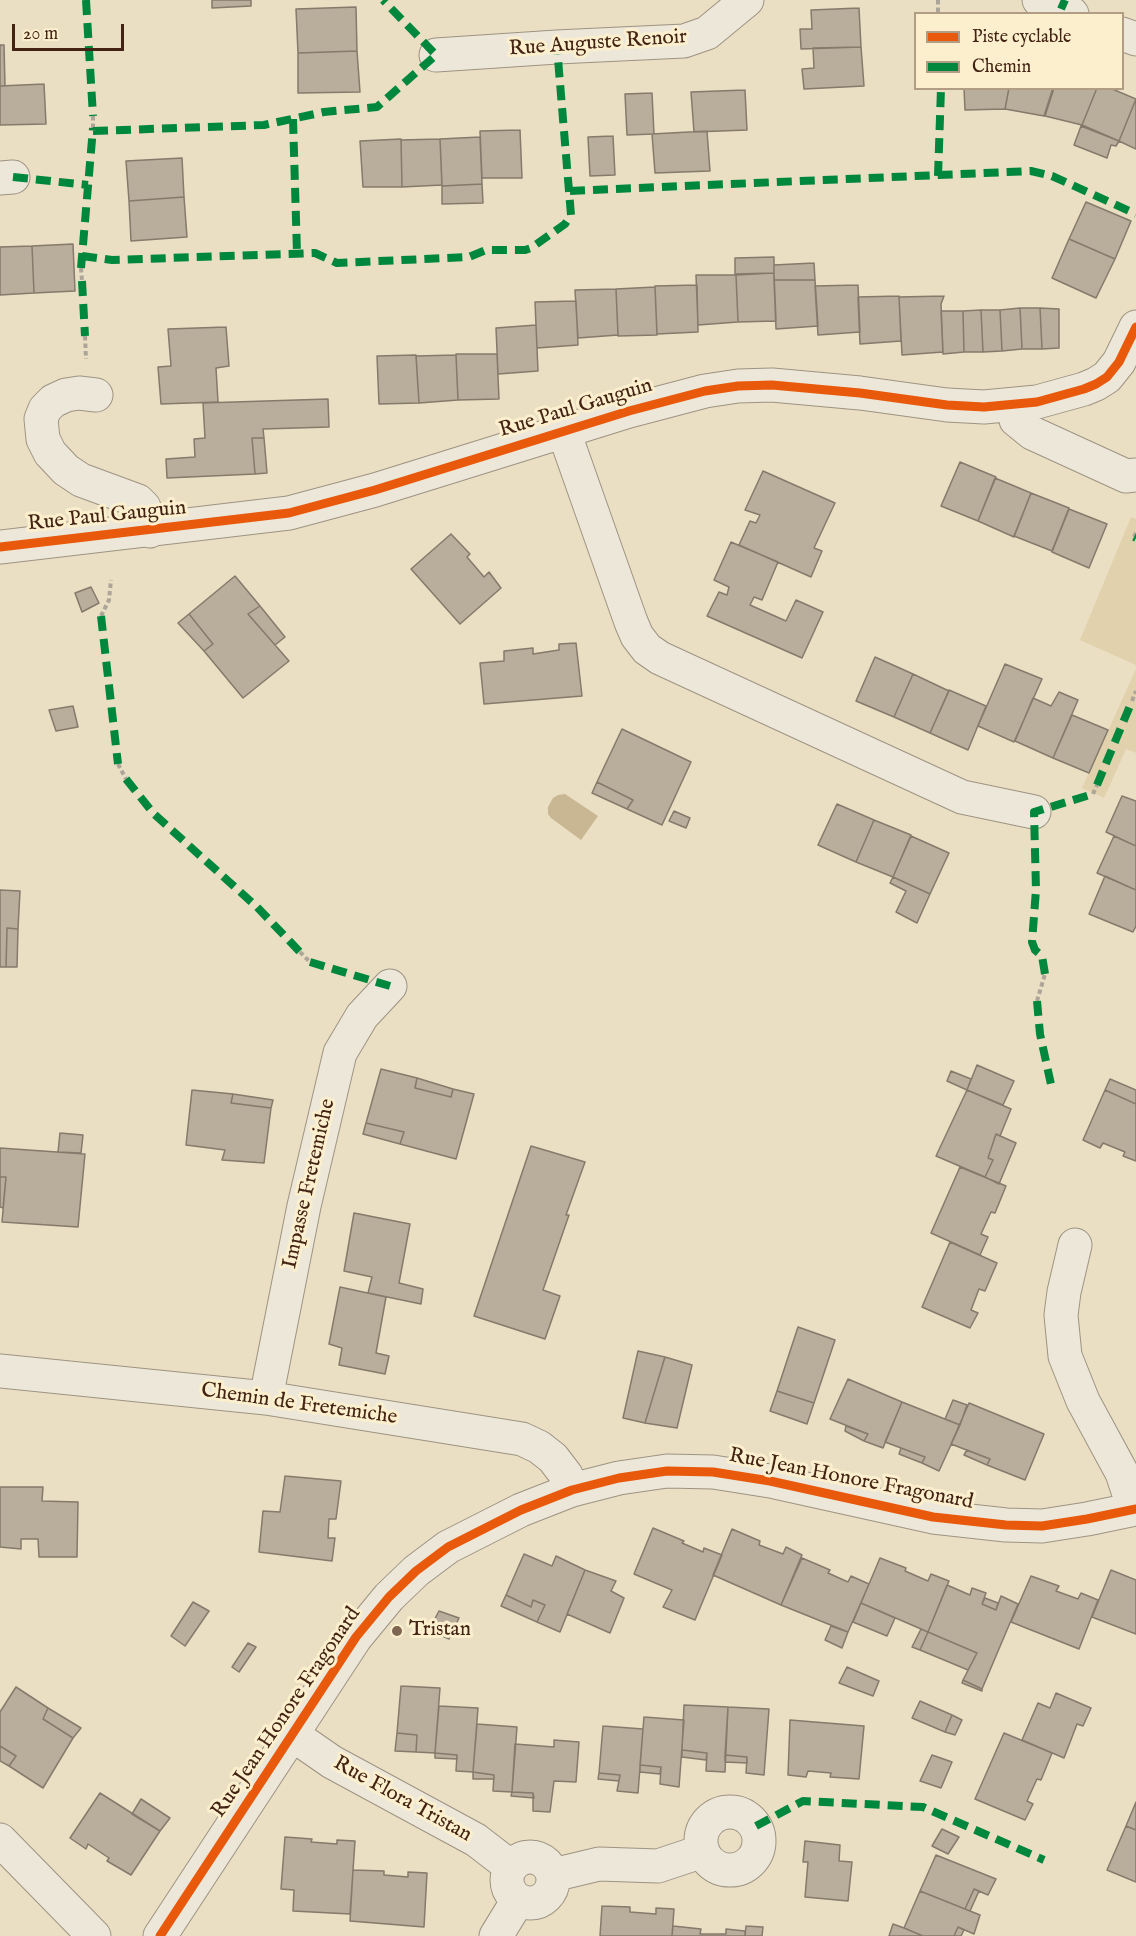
<!DOCTYPE html>
<style>
body{margin:0}
#map{position:relative;width:1136px;height:1936px;overflow:hidden;background:#eadfc3;font-family:"IM FELL English",serif}
canvas{display:block}
.legend{position:absolute;left:914px;top:12px;width:210px;height:78px;box-sizing:border-box;background:#fbefce;border:2px solid #b19d83;margin:0;padding:8px 10px;list-style:none;font-size:18px;color:#432313}
.legend li{display:flex;align-items:center;gap:12px;height:30px}
.legend b{width:30px;border:2px solid #b19d83}
.scale{position:absolute;left:12px;top:24px;width:112px;height:27px;box-sizing:border-box;border:3px solid #432313;border-top:0;padding-left:8px;font-size:18px;line-height:21px;white-space:nowrap;color:#432313;-webkit-text-stroke:4px #fbefce;paint-order:stroke}
</style>
<div id="map">
<canvas width="1136" height="1936"></canvas>
<ul class="legend">
<li><b style="height:8px;background:#e8590c"></b>Piste cyclable</li>
<li><b style="height:8px;background:#00873e"></b>Chemin</li>
</ul>
<div class="scale">20 m</div>
</div>
<script>
const context = document.querySelector('canvas').getContext('2d');
context.lineJoin = 'round';
function fill(path, color) { context.fillStyle = color; context.fill(path, 'evenodd'); }
const poly = rows => new Path2D(rows.map(r => 'M' + r).join(''));
function strokePath(path, color, width, dash) { context.strokeStyle = color; context.lineWidth = width; context.lineCap = dash ? 'butt' : 'round'; context.setLineDash(dash || []); context.stroke(path); }
function drawText(font, color, halo, rows, align = 'center') {
  context.font = font + ' "IM FELL English",serif'; context.lineWidth = 6; context.setLineDash([]); context.textBaseline = 'middle'; context.strokeStyle = halo; context.fillStyle = color; for (const [text, x, y, turn = 0] of rows) {
    context.save(); context.translate(x, y); context.rotate((+turn || 0) * Math.PI / 180); context.textAlign = isNaN(turn) ? turn : align; if (halo) context.strokeText(text, 0, 0); context.fillText(text, 0, 0); context.restore();
  }
}
const green = poly([
 [1131,517,1136,519,1136,665,1080,640],
 [1136,669,1136,753,1126,749,1104,798,1082,788]
]);
const water = poly([
 [565,794,598,816,581,840,551,818,548,814,548,807,553,798,558,795]
]);
const building = poly([
 [212,0,251,0,251,6,212,8,212,0],
 [356,7,357,51,298,53,296,9,356,7],
 [859,8,861,47,801,49,800,29,812,29,811,10,859,8],
 [0,45,4,45,5,86,0,86,0,45],
 [861,47,864,86,804,89,802,69,814,68,813,48,861,47],
 [357,51,360,92,298,93,298,53,357,51],
 [44,84,46,124,0,125,0,86,44,84],
 [964,88,1009,88,1005,109,965,110,964,88],
 [1009,88,1053,88,1044,116,1005,109,1009,88],
 [1054,88,1097,88,1082,125,1045,116,1054,88],
 [1097,88,1110,88,1136,99,1119,141,1082,125,1097,88],
 [745,90,747,130,694,132,691,92,745,90],
 [652,93,654,134,627,135,625,94,652,93],
 [1136,99,1136,149,1119,141,1136,99],
 [1081,126,1119,141,1116,146,1111,145,1107,158,1074,145,1081,126],
 [520,130,522,178,482,178,480,131,520,130],
 [707,131,710,171,655,173,652,134,707,131],
 [613,136,615,175,590,176,588,137,613,136],
 [480,137,482,184,442,186,440,139,480,137],
 [401,139,402,187,363,187,360,141,401,139],
 [440,139,442,185,402,187,401,140,440,139],
 [182,158,184,197,129,201,126,161,182,158],
 [482,184,483,203,442,204,442,186,482,184],
 [184,197,187,237,131,241,129,201,184,197],
 [1086,202,1131,221,1115,259,1069,239,1086,202],
 [1069,239,1115,259,1096,298,1052,278,1069,239],
 [73,244,75,291,34,293,32,246,73,244],
 [32,246,34,293,0,295,0,247,32,246],
 [774,257,774,273,735,274,735,258,774,257],
 [814,263,815,280,774,280,774,265,814,263],
 [774,273,776,321,738,322,736,275,774,273],
 [696,275,736,275,738,322,698,325,696,275],
 [774,280,815,280,818,326,776,329,774,280],
 [697,285,698,332,657,334,655,286,697,285],
 [858,285,860,332,818,335,815,286,858,285],
 [655,287,657,335,618,336,616,289,655,287],
 [616,289,618,335,578,338,575,290,616,289],
 [899,296,901,341,860,344,858,297,899,296],
 [944,296,941,304,943,352,902,355,899,297,944,296],
 [576,301,578,345,537,348,535,302,576,301],
 [1020,308,1040,308,1042,349,1022,349,1020,308],
 [1020,308,1022,349,1002,351,1000,310,1020,308],
 [1040,308,1059,309,1059,348,1042,349,1040,308],
 [981,310,1000,310,1002,351,983,352,981,310],
 [981,310,983,352,964,352,963,311,981,310],
 [941,311,963,311,964,352,943,354,941,311],
 [536,325,538,371,498,374,496,328,536,325],
 [226,327,229,366,216,368,218,402,161,404,158,367,171,366,168,329,226,327],
 [456,354,497,354,499,399,458,400,456,354],
 [456,355,458,400,419,403,416,356,456,355],
 [377,356,416,355,419,403,379,404,377,356],
 [328,399,329,427,263,429,264,438,252,438,255,474,167,478,166,459,195,457,194,439,205,438,203,403,328,399],
 [252,438,264,438,267,473,255,474,252,438],
 [960,462,996,477,978,521,941,506,960,462],
 [763,471,835,503,814,548,822,551,811,577,739,545,750,521,756,523,760,515,745,510,763,471],
 [995,478,1031,493,1014,537,978,521,995,478],
 [1031,493,1069,508,1052,551,1014,536,1031,493],
 [1069,509,1107,524,1089,568,1052,552,1069,509],
 [451,534,470,554,467,557,484,577,489,572,501,588,460,624,411,569,451,534],
 [731,542,778,562,762,600,754,597,750,605,786,621,796,600,823,612,802,658,707,616,719,592,727,595,729,587,714,580,731,542],
 [235,576,260,606,248,614,289,661,243,698,204,651,213,644,189,614,235,576],
 [91,587,99,603,82,612,75,593,91,587],
 [260,606,285,637,275,645,248,614,260,606],
 [189,614,213,644,204,651,178,623,189,614],
 [576,643,582,696,484,704,480,663,504,661,504,651,533,648,533,654,559,650,559,644,576,643],
 [875,657,913,674,894,717,856,701,875,657],
 [1005,664,1042,679,1014,742,978,726,1005,664],
 [913,674,949,691,930,733,894,717,913,674],
 [949,690,986,706,968,750,930,733,949,690],
 [1059,692,1078,700,1053,758,1015,741,1033,698,1051,706,1059,692],
 [73,706,78,727,56,731,49,710,73,706],
 [1072,715,1108,730,1089,773,1053,758,1072,715],
 [622,729,691,762,662,825,627,809,633,800,597,782,622,729],
 [597,782,633,800,627,809,592,793,597,782],
 [1122,796,1136,801,1136,846,1106,832,1122,796],
 [837,804,874,820,856,862,818,845,837,804],
 [674,811,690,818,686,828,669,821,674,811],
 [874,820,911,835,893,877,856,862,874,820],
 [911,836,949,853,930,894,893,877,911,836],
 [1114,836,1136,846,1136,890,1097,873,1114,836],
 [1105,876,1136,890,1136,926,1133,932,1089,914,1105,876],
 [893,877,930,894,917,923,896,912,906,891,890,883,893,877],
 [0,890,20,891,18,929,7,928,6,967,0,967,0,890],
 [7,928,18,929,17,967,6,967,7,928],
 [977,1065,1014,1081,1003,1105,967,1090,977,1065],
 [381,1069,417,1078,415,1088,451,1097,453,1089,474,1094,456,1159,400,1144,404,1132,366,1123,381,1069],
 [951,1071,971,1079,967,1090,947,1081,951,1071],
 [417,1078,453,1089,451,1097,415,1088,417,1078],
 [1110,1079,1136,1090,1136,1104,1105,1090,1110,1079],
 [192,1090,233,1094,231,1103,271,1108,264,1163,222,1160,225,1150,186,1145,192,1090],
 [967,1090,1011,1109,1000,1136,996,1134,988,1158,993,1160,985,1177,936,1156,967,1090],
 [1105,1090,1136,1104,1136,1161,1123,1156,1125,1152,1103,1143,1100,1148,1083,1140,1105,1090],
 [233,1094,273,1100,271,1108,231,1103,233,1094],
 [366,1123,404,1132,400,1144,363,1134,366,1123],
 [60,1133,83,1135,81,1153,58,1152,60,1133],
 [996,1134,1016,1143,999,1184,985,1177,993,1160,988,1158,996,1134],
 [531,1146,585,1162,566,1215,569,1215,543,1290,560,1296,545,1339,474,1316,531,1146],
 [0,1148,85,1154,78,1227,2,1222,6,1177,0,1177,0,1148],
 [960,1167,1006,1186,995,1213,991,1212,981,1234,988,1237,980,1255,931,1233,960,1167],
 [0,1177,6,1177,3,1208,0,1207,0,1177],
 [354,1213,410,1224,399,1283,423,1289,421,1304,368,1293,372,1277,344,1271,354,1213],
 [950,1242,997,1263,985,1291,979,1289,971,1310,978,1313,970,1328,922,1307,950,1242],
 [340,1287,386,1297,376,1353,389,1356,385,1374,339,1365,342,1348,329,1344,340,1287],
 [798,1327,835,1340,814,1403,777,1391,798,1327],
 [638,1351,665,1357,645,1423,623,1418,638,1351],
 [665,1357,692,1365,677,1428,645,1423,665,1357],
 [848,1379,902,1402,883,1448,864,1441,868,1434,830,1419,848,1379],
 [777,1391,814,1403,807,1424,770,1411,777,1391],
 [953,1400,967,1405,960,1425,945,1419,953,1400],
 [902,1402,960,1425,939,1471,922,1463,925,1457,885,1442,902,1402],
 [969,1403,1044,1434,1025,1480,987,1465,990,1459,951,1444,969,1403],
 [846,1426,868,1434,864,1441,845,1431,846,1426],
 [901,1448,925,1457,922,1463,899,1454,901,1448],
 [967,1450,990,1459,987,1465,964,1455,967,1450],
 [285,1476,341,1481,336,1519,329,1519,328,1538,335,1538,332,1561,259,1552,263,1511,280,1512,285,1476],
 [0,1487,43,1487,42,1501,78,1502,77,1557,39,1557,38,1539,21,1539,21,1549,0,1547,0,1487],
 [653,1528,684,1541,682,1543,703,1552,704,1548,722,1555,695,1620,663,1607,672,1590,634,1574,653,1528],
 [732,1529,760,1541,759,1545,783,1554,786,1547,802,1555,781,1605,713,1575,732,1529],
 [524,1554,552,1566,556,1556,585,1570,560,1632,537,1622,545,1605,533,1600,531,1607,506,1595,524,1554],
 [802,1558,830,1570,828,1573,848,1582,851,1576,869,1584,848,1632,781,1605,802,1558],
 [880,1558,906,1568,905,1571,928,1581,931,1574,949,1581,928,1632,861,1603,880,1558],
 [585,1570,616,1581,611,1591,624,1598,610,1633,567,1614,585,1570],
 [1111,1570,1136,1580,1136,1634,1092,1617,1111,1570],
 [1031,1576,1059,1586,1056,1591,1078,1599,1081,1593,1098,1600,1079,1649,1011,1622,1031,1576],
 [947,1585,970,1595,972,1588,986,1593,982,1604,996,1610,1001,1596,1018,1604,982,1689,963,1680,977,1653,928,1632,947,1585],
 [506,1595,531,1607,533,1600,545,1605,537,1622,501,1606,506,1595],
 [985,1598,998,1603,996,1610,982,1604,985,1598],
 [193,1602,209,1611,185,1646,171,1636,193,1602],
 [861,1603,895,1618,887,1636,853,1622,861,1603],
 [439,1611,459,1618,449,1639,429,1630,439,1611],
 [831,1626,848,1632,842,1648,825,1640,831,1626],
 [921,1629,928,1632,920,1650,912,1647,921,1629],
 [928,1632,977,1653,968,1670,920,1650,928,1632],
 [248,1643,256,1647,239,1672,232,1667,248,1643],
 [847,1667,879,1681,873,1696,839,1683,847,1667],
 [963,1680,982,1689,982,1691,962,1683,963,1680],
 [401,1686,440,1688,435,1753,416,1752,417,1735,397,1733,401,1686],
 [16,1687,48,1708,43,1719,73,1738,43,1788,9,1766,16,1756,0,1746,0,1712,16,1687],
 [1056,1693,1091,1708,1083,1726,1077,1724,1064,1758,1022,1740,1038,1703,1050,1708,1056,1693],
 [920,1701,952,1715,945,1732,912,1718,920,1701],
 [684,1705,728,1707,725,1772,706,1771,707,1753,682,1750,684,1705],
 [439,1706,478,1708,473,1772,456,1771,457,1755,435,1753,439,1706],
 [728,1707,769,1709,764,1775,746,1773,747,1757,725,1755,728,1707],
 [48,1708,81,1728,73,1738,43,1719,48,1708],
 [952,1715,962,1720,955,1735,945,1732,952,1715],
 [644,1717,684,1720,679,1787,660,1784,661,1767,640,1765,644,1717],
 [790,1720,864,1726,859,1779,830,1777,831,1773,808,1771,806,1777,788,1775,790,1720],
 [477,1724,517,1727,512,1792,493,1791,494,1775,473,1772,477,1724],
 [603,1726,643,1729,638,1793,617,1791,620,1775,599,1773,603,1726],
 [397,1733,417,1735,416,1752,395,1751,397,1733],
 [1004,1733,1052,1753,1041,1780,1037,1779,1027,1801,1033,1804,1025,1820,975,1799,1004,1733],
 [554,1740,579,1742,576,1782,554,1781,550,1812,533,1811,533,1793,512,1792,515,1744,554,1747,554,1740],
 [0,1746,16,1756,9,1766,0,1761,0,1746],
 [682,1750,707,1753,706,1760,682,1757,682,1750],
 [435,1753,457,1755,457,1759,435,1758,435,1753],
 [725,1755,747,1757,747,1763,725,1762,725,1755],
 [932,1755,952,1762,941,1788,920,1781,932,1755],
 [640,1765,661,1767,660,1774,640,1772,640,1765],
 [473,1772,494,1775,494,1779,473,1779,473,1772],
 [599,1773,620,1775,619,1781,598,1779,599,1773],
 [512,1792,533,1793,534,1798,511,1796,512,1792],
 [100,1793,160,1831,131,1875,107,1861,109,1858,88,1844,86,1849,70,1838,100,1793],
 [141,1799,170,1818,160,1831,132,1814,141,1799],
 [1136,1802,1136,1830,1126,1826,1136,1802],
 [1126,1826,1136,1830,1136,1882,1107,1870,1126,1826],
 [942,1829,959,1837,948,1854,932,1846,942,1829],
 [285,1837,312,1839,311,1842,337,1844,337,1840,355,1841,350,1914,293,1911,294,1890,281,1889,285,1837],
 [805,1841,840,1845,839,1861,852,1862,848,1901,805,1897,808,1862,803,1862,805,1841],
 [936,1855,996,1879,988,1895,974,1889,965,1909,920,1891,936,1855],
 [353,1870,384,1871,384,1875,408,1877,408,1872,427,1873,424,1927,350,1921,353,1870],
 [974,1889,979,1891,970,1911,965,1909,974,1889],
 [920,1891,980,1915,974,1934,958,1927,954,1936,923,1936,904,1928,920,1891],
 [602,1906,630,1907,630,1912,656,1914,656,1908,674,1909,672,1936,600,1936,602,1906],
 [893,1924,904,1928,923,1936,889,1936,893,1924],
 [673,1926,701,1929,700,1934,726,1934,726,1929,745,1931,745,1936,672,1936,673,1926],
 [746,1926,763,1927,762,1936,745,1936,746,1926],
 [958,1927,964,1930,961,1936,954,1936,958,1927]
]);
const path = poly([
 [938,0,938,14],
 [93,116,93,128],
 [81,268,82,281],
 [85,336,86,359],
 [1134,537,1136,533],
 [101,616,109,600,111,580],
 [1132,701,1136,691],
 [118,764,126,779],
 [1093,794,1097,785],
 [300,952,310,962],
 [1037,1001,1045,974]
]);
const minor = poly([
 [1039,0,1072,14],
 [1122,34,1136,39],
 [436,55,557,47,684,41,707,33,747,0],
 [0,178,13,177],
 [96,395,79,393,66,395,53,401,45,409,41,419,43,439,50,453,66,470,81,480,138,501,144,507,150,531],
 [1014,406,1016,420,1032,433,1126,476,1136,475],
 [564,432,631,622,637,636,647,649,660,658,962,797,1034,812],
 [0,547,289,513,375,490,629,411,705,391,738,386,772,385,860,393,947,405,984,407,1037,402,1084,389,1096,384,1107,377,1119,362,1136,327],
 [1075,1245,1064,1292,1061,1315,1065,1356,1083,1401,1122,1473,1134,1509],
 [0,1371,266,1398,522,1439,539,1447,553,1458,566,1475,572,1490],
 [266,1398,304,1206,340,1053,362,1016,390,986],
 [293,1735,332,1762,476,1840,511,1867],
 '701 1841a29 29 0 1 1 58 0a29 29 0 1 1-58 0Z',
 [0,1840,94,1936],
 '507 1880a23 23 0 1 1 46 0a23 23 0 1 1-46 0Z',
 [553,1875,599,1864,658,1866,703,1851],
 [160,1936,356,1637,389,1597,416,1571,448,1547,521,1510,572,1490,619,1478,667,1471,713,1472,770,1481,933,1517,1006,1525,1042,1526,1087,1519,1136,1509],
 [496,1936,518,1900]
]);
const quiet = poly([
 [86,0,93,116],
 [1061,9,1065,0],
 [293,119,297,253],
 [93,131,264,125,324,112,377,107,436,55,383,0],
 [938,176,941,88],
 [13,177,88,185],
 [570,191,1031,171,1052,176,1136,214],
 [82,256,112,260,315,253,337,263,469,257,486,250,525,250,531,248,565,224,571,215,557,47],
 [81,268,93,128],
 [82,281,85,336],
 [1134,537,1136,538],
 [101,616,118,764],
 [126,779,154,814,257,907,300,952],
 [1097,785,1132,701],
 [310,962,390,986],
 [1045,974,1042,956,1035,950,1032,942,1036,890,1034,812,1093,794],
 [1037,1001,1040,1034,1052,1089],
 [756,1826,803,1801,923,1807,1044,1860]
]);
const cycleway = poly([
 [0,547,289,513,375,490,629,411,705,391,738,386,772,385,860,393,947,405,984,407,1037,402,1084,389,1096,384,1107,377,1119,362,1136,327],
 [160,1936,356,1637,389,1597,416,1571,448,1547,521,1510,572,1490,619,1478,667,1471,713,1472,770,1481,933,1517,1006,1525,1042,1526,1087,1519,1136,1509]
]);
const markers = [
 [397,1631,6,"#7d6551"]
];
const streetNames = [
 ["Rue Auguste Renoir",598,44,-4],
 ["Rue Paul Gauguin",576,409,-17],
 ["Rue Paul Gauguin",107,517,-6],
 ["Impasse Fretemiche",310,1184,-77],
 ["Chemin de Fretemiche",299,1405,8],
 ["Rue Jean Honore Fragonard",851,1480,11],
 ["Rue Jean Honore Fragonard",287,1713,-56],
 ["Rue Flora Tristan",402,1800,29]
];
const poiNames = [
 ["Tristan",409,1631]
];
fill(green, '#e1d1ac');
fill(water, '#c9b692');
fill(building, '#b8ae9b');
strokePath(building, '#857a6b', 1.5);
strokePath(minor, '#9e9382', 35);
strokePath(path, '#ada599', 4, [4.5, 3]);
strokePath(minor, '#ece7d9', 33);
strokePath(quiet, '#00873e', 8, [15, 8]);
strokePath(cycleway, '#e8590c', 9);
for (const [x, y, r, color] of markers) { const dot = new Path2D(); dot.arc(x, y, r, 0, 2 * Math.PI); context.fillStyle = color; context.fill(dot); strokePath(dot, '#fbefce', 2); }
drawText('21px', '#432313', '#fbefce', streetNames);
drawText('21px', '#432313', '#fbefce', poiNames, 'left');
</script>
